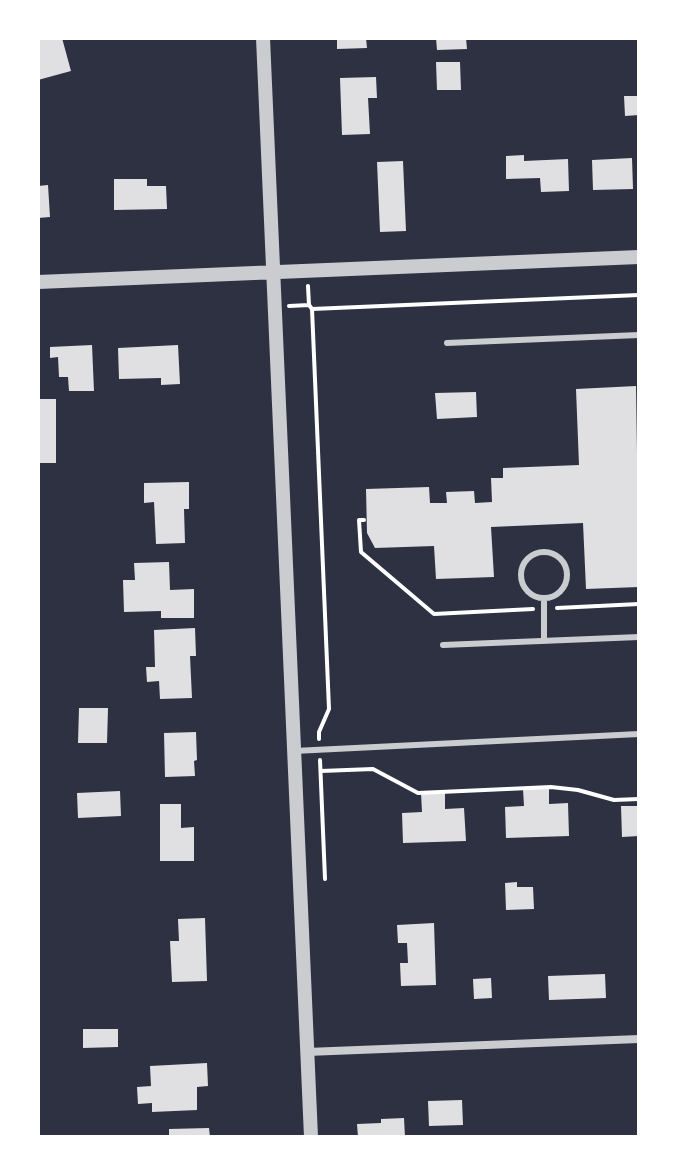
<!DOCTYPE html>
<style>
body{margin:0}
#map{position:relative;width:677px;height:1175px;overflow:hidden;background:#2d3142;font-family:Arial,sans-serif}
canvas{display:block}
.frame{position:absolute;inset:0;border:40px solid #fff;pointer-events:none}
</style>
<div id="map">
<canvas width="677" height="1175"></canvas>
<div class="frame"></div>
</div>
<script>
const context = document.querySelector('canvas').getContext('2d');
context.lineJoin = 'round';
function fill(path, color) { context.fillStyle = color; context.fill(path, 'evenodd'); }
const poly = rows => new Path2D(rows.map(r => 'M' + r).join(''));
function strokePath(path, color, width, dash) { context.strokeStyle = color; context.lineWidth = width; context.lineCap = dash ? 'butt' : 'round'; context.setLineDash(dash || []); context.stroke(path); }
const building = poly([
 [38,38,62,38,71,71,38,80],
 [337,38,366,38,367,48,337,49],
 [436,38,466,38,467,49,437,50],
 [436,62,460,62,461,90,437,90],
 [376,77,377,98,368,98,370,134,342,135,340,78],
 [624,96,639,96,639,115,625,116],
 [524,155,524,161,568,159,569,191,541,192,540,178,506,179,506,156],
 [632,158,633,189,593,190,592,160],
 [403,161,406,231,380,232,377,162],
 [114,179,147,179,147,186,166,186,167,209,114,210],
 [48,185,50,217,38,218,38,186],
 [92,345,94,391,69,391,68,377,59,377,58,357,50,358,50,347],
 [178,345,180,384,161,385,161,378,119,379,118,348],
 [636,386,639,587,586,589,583,523,491,527,494,577,436,579,434,546,375,548,367,533,366,489,429,487,430,503,447,503,446,492,474,491,475,503,492,502,491,478,503,478,503,468,579,465,576,389],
 [476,392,477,417,437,419,435,393],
 [38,399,56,399,56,463,38,463],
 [189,482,189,509,184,509,185,543,156,544,154,502,144,503,144,483],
 [169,562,170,590,194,589,194,618,161,618,161,611,124,612,123,580,135,580,134,563],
 [195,628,196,656,190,656,192,698,160,699,159,681,147,682,146,667,155,667,154,630],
 [79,708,108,708,107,743,78,743],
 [196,732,197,760,194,761,195,776,165,777,164,733],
 [549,788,549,804,568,803,569,836,506,838,505,807,524,806,523,789],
 [120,791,121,816,78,818,77,793],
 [421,793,445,793,445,809,464,808,466,841,403,843,402,813,422,812],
 [160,804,181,804,181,828,194,827,194,861,160,861],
 [621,806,639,806,639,836,622,837],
 [517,882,517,887,533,887,534,909,506,910,505,883],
 [205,918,207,981,172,982,170,941,179,941,178,919],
 [434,923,436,985,401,986,400,963,408,963,407,943,398,943,397,925],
 [605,974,606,998,549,1000,548,976],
 [491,978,492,998,474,999,473,979],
 [83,1029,118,1029,118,1047,83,1048],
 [207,1063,208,1086,197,1087,197,1110,152,1112,152,1103,138,1104,137,1087,151,1086,150,1066],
 [462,1100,463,1125,429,1126,428,1101],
 [404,1118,405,1137,358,1137,357,1124,381,1123,381,1119],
 [209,1128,210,1137,169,1137,169,1129]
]);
const path = poly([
 [309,305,312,309,329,709,319,732,319,739],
 [289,306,309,305,308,286],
 [312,309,639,295],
 [364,520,359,520,361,552,434,614,533,609],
 [557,608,639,604],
 [320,760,325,879],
 [321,771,373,769,418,793,551,787,578,790,614,800,639,799]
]);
const service = poly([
 [447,343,639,335],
 '521 575a23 23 0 1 1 46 0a23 23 0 1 1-46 0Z',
 [544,641,544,598],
 [443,645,639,637],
 [294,751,639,734]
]);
const minor = poly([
 [307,1052,639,1039]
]);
const tertiary = poly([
 [263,38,311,1137],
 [38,282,639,257]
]);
fill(building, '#e0e0e3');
strokePath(path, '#fff', 4);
strokePath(service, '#caccd0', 6);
strokePath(minor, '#caccd0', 8);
strokePath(tertiary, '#caccd0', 14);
</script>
